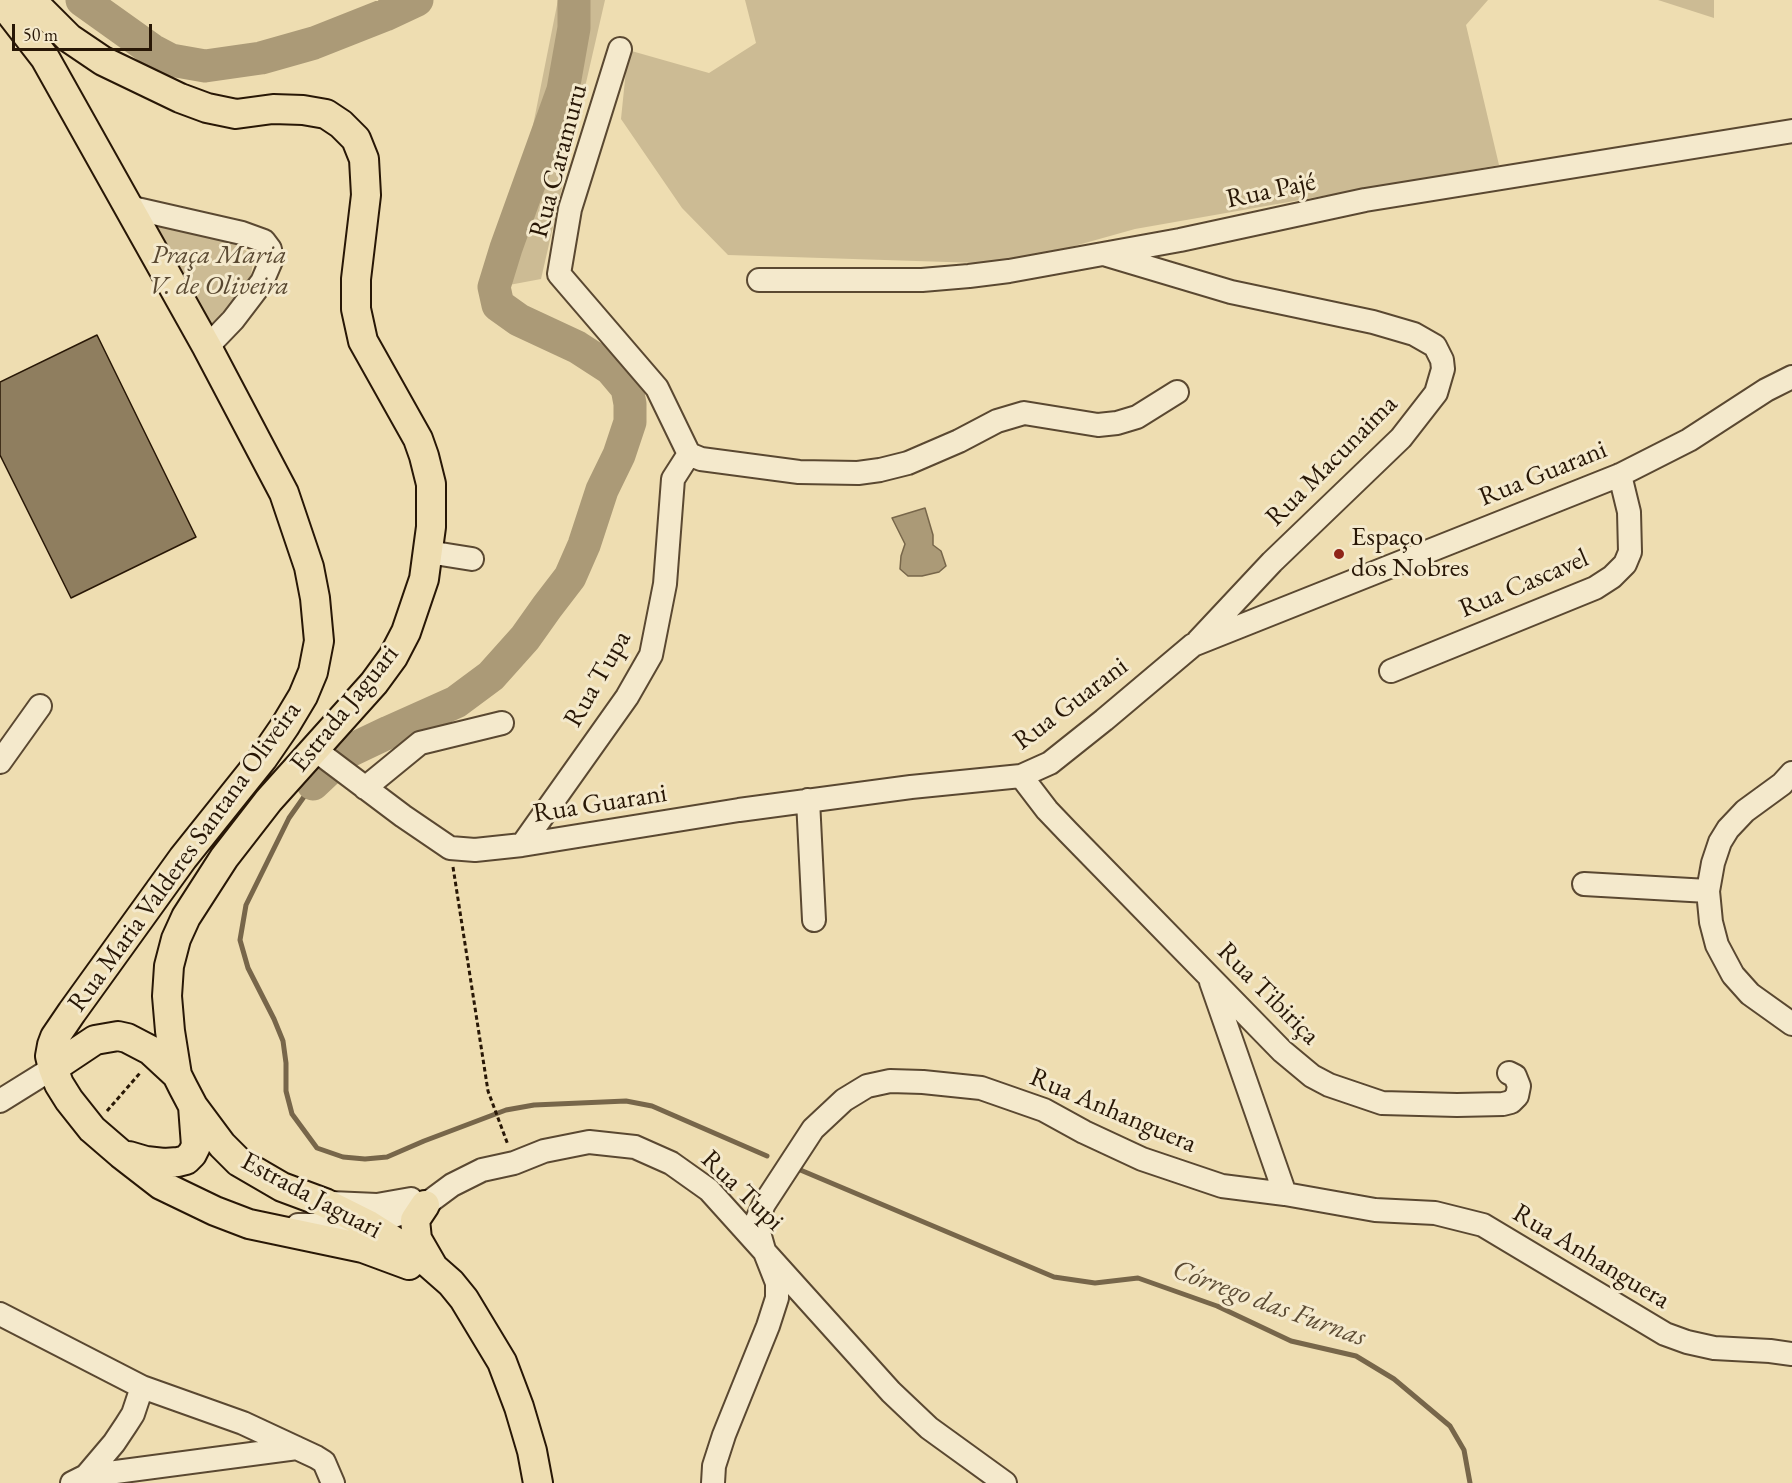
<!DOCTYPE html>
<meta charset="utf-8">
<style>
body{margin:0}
#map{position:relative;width:1792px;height:1483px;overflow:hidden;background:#eeddb1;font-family:"EB Garamond",serif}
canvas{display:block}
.scale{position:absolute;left:12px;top:24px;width:140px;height:27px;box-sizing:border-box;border:3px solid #281706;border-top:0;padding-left:8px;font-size:18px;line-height:21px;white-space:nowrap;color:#281706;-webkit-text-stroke:4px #f4e9cc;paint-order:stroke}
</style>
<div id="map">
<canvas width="1792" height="1483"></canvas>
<div class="scale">50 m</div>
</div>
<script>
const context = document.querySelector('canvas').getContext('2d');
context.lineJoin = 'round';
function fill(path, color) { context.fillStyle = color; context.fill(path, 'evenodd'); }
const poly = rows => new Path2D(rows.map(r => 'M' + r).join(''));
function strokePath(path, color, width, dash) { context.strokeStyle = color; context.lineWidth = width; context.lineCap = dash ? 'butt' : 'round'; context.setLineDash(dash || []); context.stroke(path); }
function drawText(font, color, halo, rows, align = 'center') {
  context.font = font + ' "EB Garamond",serif'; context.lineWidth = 6; context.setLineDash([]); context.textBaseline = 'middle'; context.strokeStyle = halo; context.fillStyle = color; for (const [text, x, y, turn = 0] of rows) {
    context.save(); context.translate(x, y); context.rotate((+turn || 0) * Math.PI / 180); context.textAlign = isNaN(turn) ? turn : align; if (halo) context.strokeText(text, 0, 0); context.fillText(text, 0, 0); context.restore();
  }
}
const green = poly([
 [558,0,605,0,541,279,509,285,506,261],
 [745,0,1488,0,1466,25,1499,165,1135,229,1010,264,728,255,682,208,621,119,628,50,709,73,756,43],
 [1658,0,1714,0,1714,18],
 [155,225,233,242,254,256,250,281,236,304,211,325]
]);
const water = poly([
 [925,508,933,535,933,545,941,551,946,566,939,572,922,576,908,576,900,569,901,556,905,544,892,518,925,508]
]);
const stream = poly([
 [313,784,289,818,246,905,240,940,248,968,274,1019,283,1041,286,1063,286,1091,292,1114,317,1148,343,1157,365,1159,387,1157,424,1141,506,1110,534,1105,626,1101,652,1106,767,1156],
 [798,1169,1054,1277,1095,1283,1138,1278,1217,1306,1291,1341,1356,1356,1394,1379,1450,1426,1464,1450,1470,1483]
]);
const river = poly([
 [82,0,152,50,171,60,205,66,261,58,314,43,385,15,417,0],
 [313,784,347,752,389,732,456,702,491,676,525,638,547,607,570,577,584,545,602,490,619,455,630,422,630,404,627,388,611,369,577,347,519,320,498,305,494,287,506,248,563,90,574,28,574,0]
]);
const building = poly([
 [97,335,196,537,71,598,0,455,0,382,97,335]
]);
const path = poly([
 [453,867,488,1091,508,1145],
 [107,1111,140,1073]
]);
const minor = poly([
 [620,49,570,209,559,274,657,388,689,454,701,459,799,472,858,473,880,470,908,463,959,441,997,421,1024,413,1098,425,1117,423,1137,417,1177,392],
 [128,207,242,233,264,241,270,249,271,261,262,282,233,320,207,347],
 [1107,255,1231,292,1373,322,1414,334,1435,346,1442,360,1443,369,1436,393,1401,438,1272,562,1198,641],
 [759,280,922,280,969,276,1009,271,1180,240,1365,200,1792,131],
 [428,552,472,559],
 [1391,671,1595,588,1612,577,1625,564,1630,552,1629,512,1620,475],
 [314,749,403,816,450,848,475,850,522,845,739,810,911,787,1021,776,1050,763,1104,720,1193,645,1620,475,1689,440,1766,390,1792,377],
 [0,762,40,706],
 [1792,773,1782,784,1745,811,1728,829,1720,842,1713,863,1708,891,1711,922,1717,945,1733,975,1750,994,1792,1024],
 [1021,776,1047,810,1068,832,1282,1051,1312,1076,1329,1085,1382,1103,1457,1105,1503,1104,1511,1102,1517,1096,1519,1086,1515,1076,1509,1073],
 [365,788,420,743,502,723],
 [808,800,814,920],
 [522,845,627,697,651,655,665,584,673,479,689,454],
 [1584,884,1708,891],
 [1211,982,1285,1194],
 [0,1101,53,1068],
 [331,1203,377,1205,411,1199],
 [298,1225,369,1225,425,1205,452,1185,482,1170,514,1163,544,1151,589,1142,635,1147,671,1163,709,1190,891,1392,929,1428,1005,1483],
 [0,1314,142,1387,243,1423,316,1457,324,1462,333,1483],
 [86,1476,114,1443,126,1425,133,1414,142,1387],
 [72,1483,86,1476,297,1448],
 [713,1483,714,1466,724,1435,768,1326,777,1298,777,1283,764,1250,756,1222,764,1204,813,1129,844,1100,867,1086,890,1081,923,1082,981,1088,1044,1110,1084,1132,1142,1159,1222,1186,1285,1194,1375,1210,1435,1213,1483,1225,1665,1334,1687,1342,1714,1348,1770,1351,1792,1354]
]);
const major = poly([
 [0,0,45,58,207,347,284,493,309,567,315,598,319,641,313,672,303,696,285,726,263,758,183,858,72,1012,55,1037,52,1045,50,1056,53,1068,59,1084,69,1100,92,1129,121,1154,161,1185,215,1211,249,1224,363,1248,409,1265],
 [31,0,69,38,103,61,180,98,207,108,236,114,273,109,303,110,326,114,341,124,356,139,364,159,366,195,356,279,356,309,363,341,418,439,424,456,431,484,431,527,424,579,406,632,393,657,374,683,269,800,224,858,186,917,176,939,169,966,167,996,170,1031,177,1075,183,1087,193,1106,222,1145,239,1162,282,1187,325,1203,369,1225,426,1261,451,1283,464,1299,502,1362,519,1407,532,1451,538,1483],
 [53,1068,95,1040,118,1036,127,1038,150,1050,177,1075],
 [129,1156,146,1161,164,1163,178,1162,186,1160,192,1154,196,1146,193,1106],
 [425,1205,415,1220,417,1239,432,1265]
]);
const markers = [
 [1339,554,6,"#8f2418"]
];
const streetNames = [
 ["Rua Caramuru",559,161,-75],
 ["Rua Pajé",1271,191,-12],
 ["Rua Macunaima",1332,461,-45],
 ["Rua Guarani",1543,474,-22],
 ["Rua Cascavel",1524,584,-23],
 ["Rua Tupa",598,679,-60],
 ["Rua Guarani",1071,704,-37],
 ["Estrada Jaguari",345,709,-51],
 ["Rua Guarani",600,804,-9],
 ["Rua Maria Valderes Santana Oliveira",185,857,-54],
 ["Rua Tibiriça",1268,994,45],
 ["Rua Anhanguera",1113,1111,23],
 ["Rua Tupi",742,1191,44],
 ["Estrada Jaguari",311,1196,28],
 ["Rua Anhanguera",1591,1257,31]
];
const parkNames = [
 ["Praça Maria",219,256],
 ["V. de Oliveira",219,287]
];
const poiNames = [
 ["Espaço",1351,538],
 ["dos Nobres",1351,569]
];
const waterNames = [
 ["Córrego das Furnas",1269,1304,20]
];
fill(green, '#ccbb94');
fill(water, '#ab9a77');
strokePath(water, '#77664a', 1.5);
strokePath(stream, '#77664a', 5);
strokePath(river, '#ab9a77', 33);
fill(building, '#8f7e5f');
strokePath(building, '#281706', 1.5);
strokePath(minor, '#5a4831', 26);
strokePath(major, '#281706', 32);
strokePath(path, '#281706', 3, [4.5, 3]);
strokePath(minor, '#f4e9cc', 22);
strokePath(major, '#eeddb1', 28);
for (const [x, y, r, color] of markers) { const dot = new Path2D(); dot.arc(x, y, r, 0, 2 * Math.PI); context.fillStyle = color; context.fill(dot); strokePath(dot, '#f4e9cc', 2); }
drawText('27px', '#281706', '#f4e9cc', streetNames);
drawText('italic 27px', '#594831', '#f4e9cc', parkNames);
drawText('27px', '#281706', '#f4e9cc', poiNames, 'left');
drawText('italic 28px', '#5c4b33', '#f4e9cc', waterNames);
</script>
